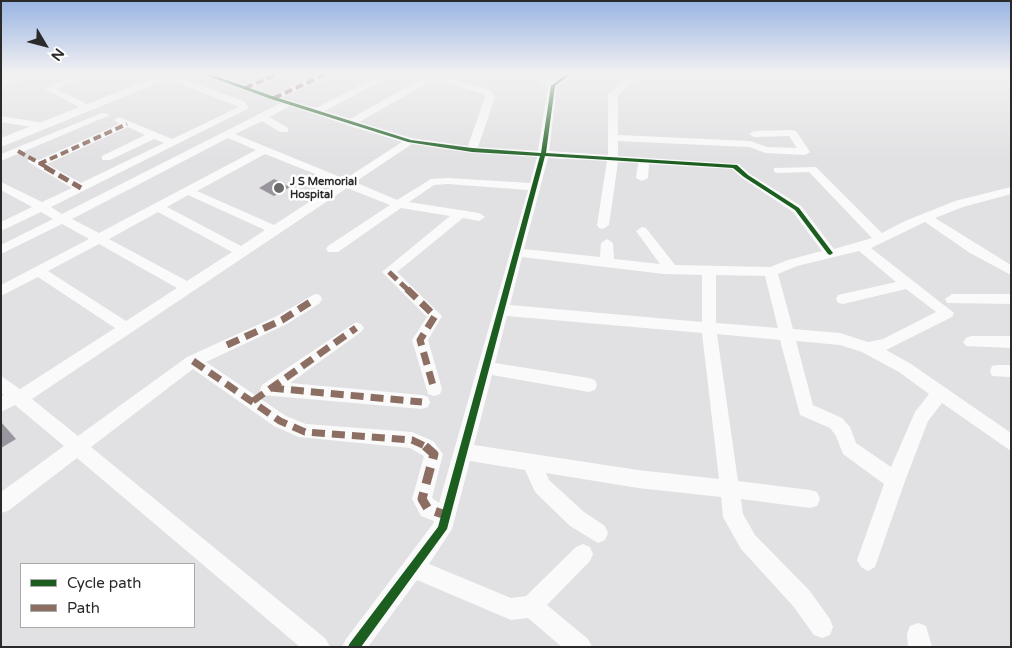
<!DOCTYPE html>
<style>
body{margin:0}
#map{position:relative;width:1012px;height:648px;overflow:hidden;background:#e1e0e2;font-family:"Varela Round",sans-serif}
canvas{display:block}
.frame{position:absolute;inset:0;border:2px solid #2a2a2b;pointer-events:none}
.legend{position:absolute;left:20px;top:563px;width:175px;height:65px;box-sizing:border-box;background:#fff;border:1px solid #aaa;margin:0;padding:6px 9px;list-style:none;font-size:15px;color:#2a2a2b}
.legend li{display:flex;align-items:center;gap:10px;height:25px}
.legend b{width:25px;border:1px solid #aaa}
.north{position:absolute;left:20px;top:20px;width:50px;height:50px;-webkit-text-stroke:4px #fff;paint-order:stroke;rotate:127deg;font-size:14px;font-weight:700;line-height:20px;text-align:center;color:#2a2a2b}
.north::after{content:'';display:block;margin:auto;width:18px;height:22px;background:#2a2a2b;clip-path:polygon(50% 0,100% 100%,50% 72%,0 100%)}
</style>
<div id="map">
<canvas width="1012" height="648"></canvas>
<div class="frame"></div>
<ul class="legend">
<li><b style="height:6px;background:#1b5e20"></b>Cycle path</li>
<li><b style="height:6px;background:#8d6e63"></b>Path</li>
</ul>
<div class="north">N</div>
</div>
<script>
const context = document.querySelector('canvas').getContext('2d');
context.lineJoin = 'round';
function fill(path, color) { context.fillStyle = color; context.fill(path, 'evenodd'); }
const poly = rows => new Path2D(rows.map(r => 'M' + r).join(''));
function strokePath(path, color, width, dash) { context.strokeStyle = color; context.lineWidth = width; context.lineCap = dash ? 'butt' : 'round'; context.setLineDash(dash || []); context.stroke(path); }
function drawText(font, color, halo, rows, align = 'center') {
  context.font = font + ' "Varela Round",sans-serif'; context.lineWidth = 5; context.setLineDash([]); context.textBaseline = 'middle'; context.strokeStyle = halo; context.fillStyle = color; for (const [text, x, y, turn = 0] of rows) {
    context.save(); context.translate(x, y); context.rotate((+turn || 0) * Math.PI / 180); context.textAlign = isNaN(turn) ? turn : align; if (halo) context.strokeText(text, 0, 0); context.fillText(text, 0, 0); context.restore();
  }
}
const building = poly([
 [274,179,290,187,274,196,259,188],
 [1,422,16,439,1,448]
]);
const minor = poly([
 [25,73,36,73,1,86,1,80,25,73],
 [82,73,93,73,56,89,85,103,85,107,79,107,45,89,82,73],
 [146,73,159,73,162,75,158,78,146,73],
 [168,73,245,102,249,108,51,207,62,214,281,103,204,76,204,73,211,73,245,85,274,73,284,73,253,88,273,95,322,73,329,73,329,76,281,98,316,108,385,73,395,73,325,111,350,119,430,74,443,73,441,76,490,90,495,97,478,147,538,151,548,87,527,73,536,73,553,82,565,73,574,73,557,87,549,151,608,155,608,94,635,73,644,73,618,95,618,135,750,141,767,147,797,148,789,136,754,137,749,134,754,131,792,130,796,131,810,152,805,155,766,153,749,147,618,141,618,156,739,164,750,174,801,206,834,249,872,238,809,172,778,173,774,172,774,168,816,167,882,233,905,221,955,201,1011,187,1011,194,963,207,935,218,1011,265,1011,275,970,253,925,222,871,248,954,313,952,317,886,350,911,364,1011,433,1011,451,942,403,928,421,905,481,875,567,868,571,861,567,857,560,884,484,843,454,836,436,830,428,800,415,780,340,717,334,738,481,810,490,817,492,820,499,817,506,810,508,741,499,743,514,755,535,809,590,830,619,833,627,830,635,822,638,814,635,793,606,741,549,723,517,721,497,638,488,546,473,549,480,584,512,605,526,608,533,605,540,598,543,570,526,535,492,525,470,470,461,452,529,429,564,511,598,526,596,576,547,583,544,590,547,593,554,590,561,547,605,588,639,592,647,562,647,528,618,511,620,417,580,368,647,342,647,346,639,433,524,434,521,421,516,412,499,424,456,410,448,299,437,274,426,193,369,91,447,326,639,330,647,300,647,77,458,8,511,1,513,1,492,64,446,15,405,1,412,1,396,4,395,1,393,1,376,20,389,115,328,38,277,1,296,1,285,89,239,62,224,1,254,1,245,53,219,41,212,1,231,1,222,32,207,1,190,1,182,42,202,72,188,28,162,28,158,39,160,119,124,114,120,119,117,172,139,239,107,165,78,165,74,168,73],
 [434,79,484,94,485,97,468,146,411,138,359,122,434,79],
 [290,106,347,125,402,142,345,179,235,134,262,121,280,132,288,132,288,128,269,117,290,106],
 [128,127,145,135,102,156,102,160,110,160,154,139,164,143,81,183,47,164,128,127],
 [228,138,256,150,99,233,72,219,228,138],
 [412,144,472,153,537,157,530,183,448,178,431,179,397,200,355,182,412,144],
 [265,154,338,183,274,225,197,191,265,154],
 [548,158,607,161,597,225,599,228,603,229,609,225,618,162,638,163,636,178,642,181,648,178,649,164,732,169,742,178,793,212,822,251,788,260,770,267,675,265,646,228,642,227,636,231,660,264,614,259,613,243,607,239,601,243,600,257,524,249,548,158],
 [448,184,528,190,439,503,432,498,443,454,433,441,412,432,306,424,286,416,206,362,287,324,320,303,322,299,320,295,315,294,277,316,187,357,78,436,32,399,347,188,390,205,328,246,326,249,328,252,338,252,401,208,450,216,382,272,427,317,412,340,428,394,434,396,440,394,442,389,428,340,442,316,397,272,463,218,479,221,485,217,479,213,409,202,434,185,448,184],
 [188,195,265,230,241,246,167,207,188,195],
 [158,212,232,252,187,281,109,239,158,212],
 [99,244,177,288,126,321,48,271,99,244],
 [859,251,896,282,838,295,836,299,838,303,843,304,906,289,936,312,883,339,868,342,840,333,793,329,778,274,797,266,859,251],
 [522,257,664,274,702,275,702,322,510,305,522,257],
 [716,275,765,276,778,328,716,323,716,275],
 [507,316,702,333,719,479,638,470,474,445,492,375,589,392,595,390,597,385,595,380,589,378,495,363,507,316],
 [796,341,840,345,862,352,899,372,929,394,915,412,891,467,856,443,850,427,842,418,813,405,796,341],
 [102,113,110,115,1,161,1,154,102,113],
 [1,116,44,123,49,126,44,129,1,122,1,116],
 [952,294,1011,294,1011,304,947,303,945,299,952,294],
 [356,322,361,324,364,328,361,332,290,383,422,395,428,397,430,402,428,407,422,409,262,395,260,390,262,385,356,322],
 [971,336,1011,336,1011,348,966,346,963,342,966,338,971,336],
 [998,365,1011,365,1011,377,992,376,990,371,992,366,998,365],
 [918,623,926,626,932,647,908,647,907,634,910,626,918,623]
]);
const secondary = poly([
 [166,73,182,73,1,147,1,138,166,73]
]);
const quietFar3 = poly([
 [245,88,280,73],
 [274,98,326,74],
 [18,151,48,168],
 [39,164,127,124]
]);
const quietFar2 = poly([
 [45,167,81,188],
 [389,272,408,290]
]);
const quietFar1 = poly([
 [407,289,435,316,420,340,434,389],
 [227,345,282,320,315,299],
 [193,361,280,421,305,432,412,440,427,447],
 [271,388,422,402],
 [253,401,356,328]
]);
const quiet = poly([
 [425,446,434,454,422,499,428,509,446,515]
]);
const cycleway = poly([
 [207,73,275,97,411,140,472,148,541,153,551,86,568,73,572,73,555,86,546,153,737,165,748,175,799,208,833,253,830,255,828,254,795,210,744,177,733,168,545,156,447,529,361,647,348,647,350,643,438,527,540,156,472,152,408,142,271,99,205,75,205,74,207,73]
]);
const markers = [
 [279,188,6,"#6a6a6b"]
];
const farPoinames = [
 ["J S Memorial",290,182],
 ["Hospital",290,195]
];
fill(building, '#99959f');
fill(minor, '#fafafb');
fill(secondary, '#fafafb');
strokePath(quietFar3, '#8d6e63', 4, [8, 4]);
strokePath(quietFar2, '#8d6e63', 5, [11, 5]);
strokePath(quietFar1, '#8d6e63', 7, [13, 7]);
strokePath(quiet, '#8d6e63', 9, [17, 9]);
fill(cycleway, '#1b5e20');
const sky = context.createLinearGradient(0, 0, 0, 163);
sky.addColorStop(0, '#99b4e2');
sky.addColorStop(0.45, '#f2f1f2');
sky.addColorStop(1, '#f2f1f200');
context.fillStyle = sky;
context.fillRect(0, 0, 1012, 163);
for (const [x, y, r, color] of markers) { const dot = new Path2D(); dot.arc(x, y, r, 0, 2 * Math.PI); context.fillStyle = color; context.fill(dot); strokePath(dot, '#fff', 2); }
drawText('bold 11px', '#2a2a2b', '#fff', farPoinames, 'left');
</script>
